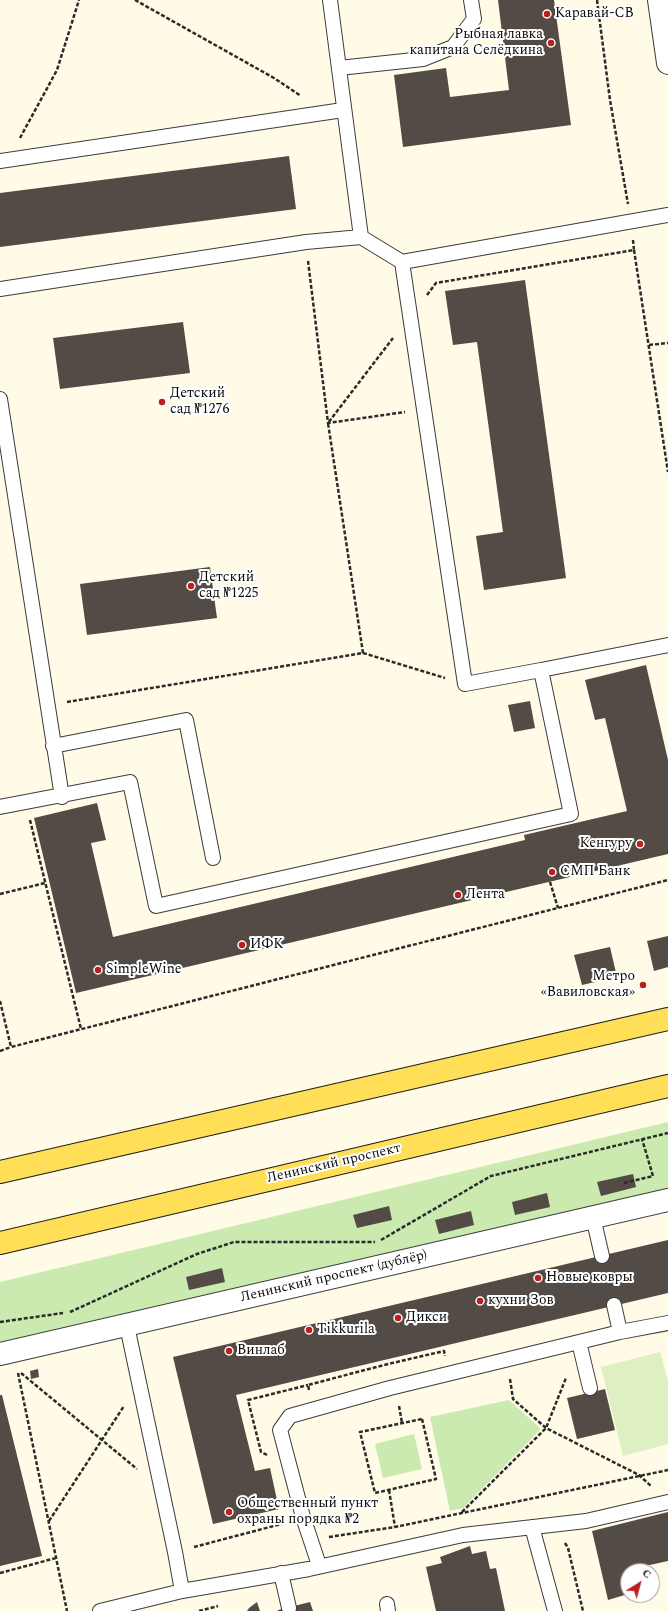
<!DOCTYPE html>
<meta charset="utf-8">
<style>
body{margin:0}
#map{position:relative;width:668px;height:1611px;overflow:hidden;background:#fffbe6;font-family:Spectral,serif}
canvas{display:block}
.north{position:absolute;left:620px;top:1563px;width:40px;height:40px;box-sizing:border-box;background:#fff;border:1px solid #9d9d9d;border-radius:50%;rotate:37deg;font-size:11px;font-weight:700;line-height:16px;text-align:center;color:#090909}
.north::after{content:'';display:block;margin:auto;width:14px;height:18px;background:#bd1f1e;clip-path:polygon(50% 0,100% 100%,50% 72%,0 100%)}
</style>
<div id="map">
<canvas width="668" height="1611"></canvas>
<div class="north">С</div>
</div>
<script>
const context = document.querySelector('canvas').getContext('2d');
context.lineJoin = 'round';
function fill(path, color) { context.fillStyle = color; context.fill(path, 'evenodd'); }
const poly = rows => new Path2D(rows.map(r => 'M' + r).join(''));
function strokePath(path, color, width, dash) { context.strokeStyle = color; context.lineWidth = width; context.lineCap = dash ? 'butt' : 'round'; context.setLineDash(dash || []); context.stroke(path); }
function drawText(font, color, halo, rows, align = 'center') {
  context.font = font + ' Spectral,serif'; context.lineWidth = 4; context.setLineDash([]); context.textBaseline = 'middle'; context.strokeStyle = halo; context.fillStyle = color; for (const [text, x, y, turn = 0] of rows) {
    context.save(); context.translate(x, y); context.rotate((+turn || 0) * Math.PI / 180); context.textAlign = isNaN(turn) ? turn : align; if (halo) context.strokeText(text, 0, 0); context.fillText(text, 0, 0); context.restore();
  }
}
const green = poly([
 [668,1122,668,1190,0,1344,0,1282],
 [509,1400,541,1429,463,1508,450,1511,430,1417],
 [414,1434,422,1469,383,1478,375,1444]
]);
const pitch = poly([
 [660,1352,668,1381,668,1444,623,1456,601,1367]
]);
const building = poly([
 [498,0,554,0,571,125,403,147,394,75,446,68,450,97,509,90],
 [289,156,296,209,0,247,0,193],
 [525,280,566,578,484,590,476,536,503,532,477,342,453,345,445,291],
 [183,322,190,373,60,389,53,338],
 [210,567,217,618,87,635,80,584],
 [646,665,668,760,668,854,76,993,34,818,97,803,106,840,91,843,113,937,525,840,524,835,627,811,605,718,595,720,585,680],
 [530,701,535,728,514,732,508,705],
 [668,936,668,967,654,971,647,941],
 [610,947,617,977,582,985,574,955],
 [633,1174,636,1187,601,1196,597,1182],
 [547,1193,550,1207,515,1215,512,1202],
 [389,1206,392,1220,357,1228,353,1215],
 [471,1211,474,1225,439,1234,435,1220],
 [668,1240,668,1293,236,1395,255,1471,270,1468,279,1509,213,1524,173,1357],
 [222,1268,225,1282,189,1290,186,1277],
 [38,1369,39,1377,31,1379,30,1371],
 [605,1389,615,1430,577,1439,567,1398],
 [0,1395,2,1395,42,1556,0,1566],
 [668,1512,668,1561,636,1568,637,1571,628,1571,628,1594,608,1600,592,1531],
 [470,1546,472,1554,486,1551,490,1569,496,1568,505,1611,436,1611,426,1567,442,1563,440,1557],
 [257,1602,260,1611,247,1611,249,1608],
 [310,1602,313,1611,278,1611,278,1610]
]);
const path = poly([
 [135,0,274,78,301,96],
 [597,0,610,100,628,204],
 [20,138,57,70,79,0],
 [634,250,668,472],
 [308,261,328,423,405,412],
 [427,295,436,283,634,250,633,240],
 [649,345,668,343],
 [363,653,445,678],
 [67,702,363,653,328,423,393,338],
 [30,820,81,1029],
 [550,882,558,908],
 [0,894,45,883],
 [0,1001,11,1047,668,880],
 [0,1051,11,1047],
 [624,1183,653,1176,642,1139],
 [381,1240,491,1176,668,1133],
 [70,1312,197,1254,234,1242,375,1242],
 [0,1322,63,1313],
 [18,1373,67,1611],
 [21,1373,137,1469],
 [510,1379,513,1399,546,1428,639,1475,651,1486],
 [309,1390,308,1385,384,1365,444,1351,445,1356],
 [399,1406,402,1423],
 [422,1419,436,1479,375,1493,360,1432,422,1419],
 [267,1455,261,1452,248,1400,308,1385],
 [389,1490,395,1527],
 [462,1512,546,1428,566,1378],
 [49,1521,124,1406],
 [329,1537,395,1527,668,1470],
 [565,1543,568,1548,583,1611],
 [194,1547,285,1523],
 [0,1573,56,1558],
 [199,1611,218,1606]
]);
const service = poly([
 [330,0,361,237],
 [339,68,423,59,453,47,474,19,471,0],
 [0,161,343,110],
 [402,262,668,215],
 [0,289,306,242,361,237,402,262,465,684,541,670],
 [0,399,62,797],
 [53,746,186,720,213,858],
 [0,807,130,782,156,906,571,814,541,670,668,645],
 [593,1217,602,1256],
 [614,1305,620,1332],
 [127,1326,175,1552,182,1591],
 [579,1342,590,1388],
 [532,1527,555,1611],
 [319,1565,303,1517,280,1430,290,1416,390,1388,620,1332,668,1323],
 [281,1573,289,1608],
 [387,1604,388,1611],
 [100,1611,182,1591,309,1569,463,1535,586,1521,668,1502]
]);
const tertiary = poly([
 [659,0,668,63],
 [0,1354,668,1200]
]);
const primary = poly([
 [0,1172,668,1019],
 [0,1243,668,1086]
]);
const markers = [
 [547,14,4,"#bd1f1e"],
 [551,43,4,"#bd1f1e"],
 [162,402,4,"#bd1f1e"],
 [191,586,4,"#bd1f1e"],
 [640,844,4,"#bd1f1e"],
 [552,872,4,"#bd1f1e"],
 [458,895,4,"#bd1f1e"],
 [242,945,4,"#bd1f1e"],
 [98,970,4,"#bd1f1e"],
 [643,985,4,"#bd1f1e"],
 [538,1278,4,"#bd1f1e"],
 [480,1301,4,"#bd1f1e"],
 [398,1318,4,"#bd1f1e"],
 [309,1330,4,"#bd1f1e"],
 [229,1351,4,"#bd1f1e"],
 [229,1512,4,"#bd1f1e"]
];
const poiNames = [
 ["Каравай-СВ",555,14],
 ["Рыбная лавка",543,35,"right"],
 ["капитана Селёдкина",543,51,"right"],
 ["Детский",170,394],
 ["сад №1276",170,410],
 ["Детский",199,578],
 ["сад №1225",199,594],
 ["Кенгуру",632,844,"right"],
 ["СМП Банк",560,872],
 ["Лента",466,895],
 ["ИФК",250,945],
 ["SimpleWine",106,970],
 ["Метро",635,977,"right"],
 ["«Вавиловская»",635,993,"right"],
 ["Новые ковры",546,1278],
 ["кухни Зов",488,1301],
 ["Дикси",406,1318],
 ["Tikkurila",317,1330],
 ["Винлаб",237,1351],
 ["Общественный пункт",237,1504],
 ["охраны порядка №2",237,1520]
];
const streetNames = [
 ["Ленинский проспект",334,1164,-13],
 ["Ленинский проспект (дублёр)",334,1277,-13]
];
fill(green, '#caeaaf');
fill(pitch, '#def0c1');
fill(building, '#524b46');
strokePath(service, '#3c3c3c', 16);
strokePath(tertiary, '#3c3c3c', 24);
strokePath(primary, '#1a1a1a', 24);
strokePath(path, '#2b2b2b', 2.5, [4, 2]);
strokePath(service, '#fff', 14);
strokePath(tertiary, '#fff', 22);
strokePath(primary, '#fedf57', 22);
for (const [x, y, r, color] of markers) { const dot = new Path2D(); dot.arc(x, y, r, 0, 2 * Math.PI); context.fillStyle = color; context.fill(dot); strokePath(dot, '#fff', 1.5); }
drawText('14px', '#090909', '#fff', poiNames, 'left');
drawText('14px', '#090909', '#fff', streetNames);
</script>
